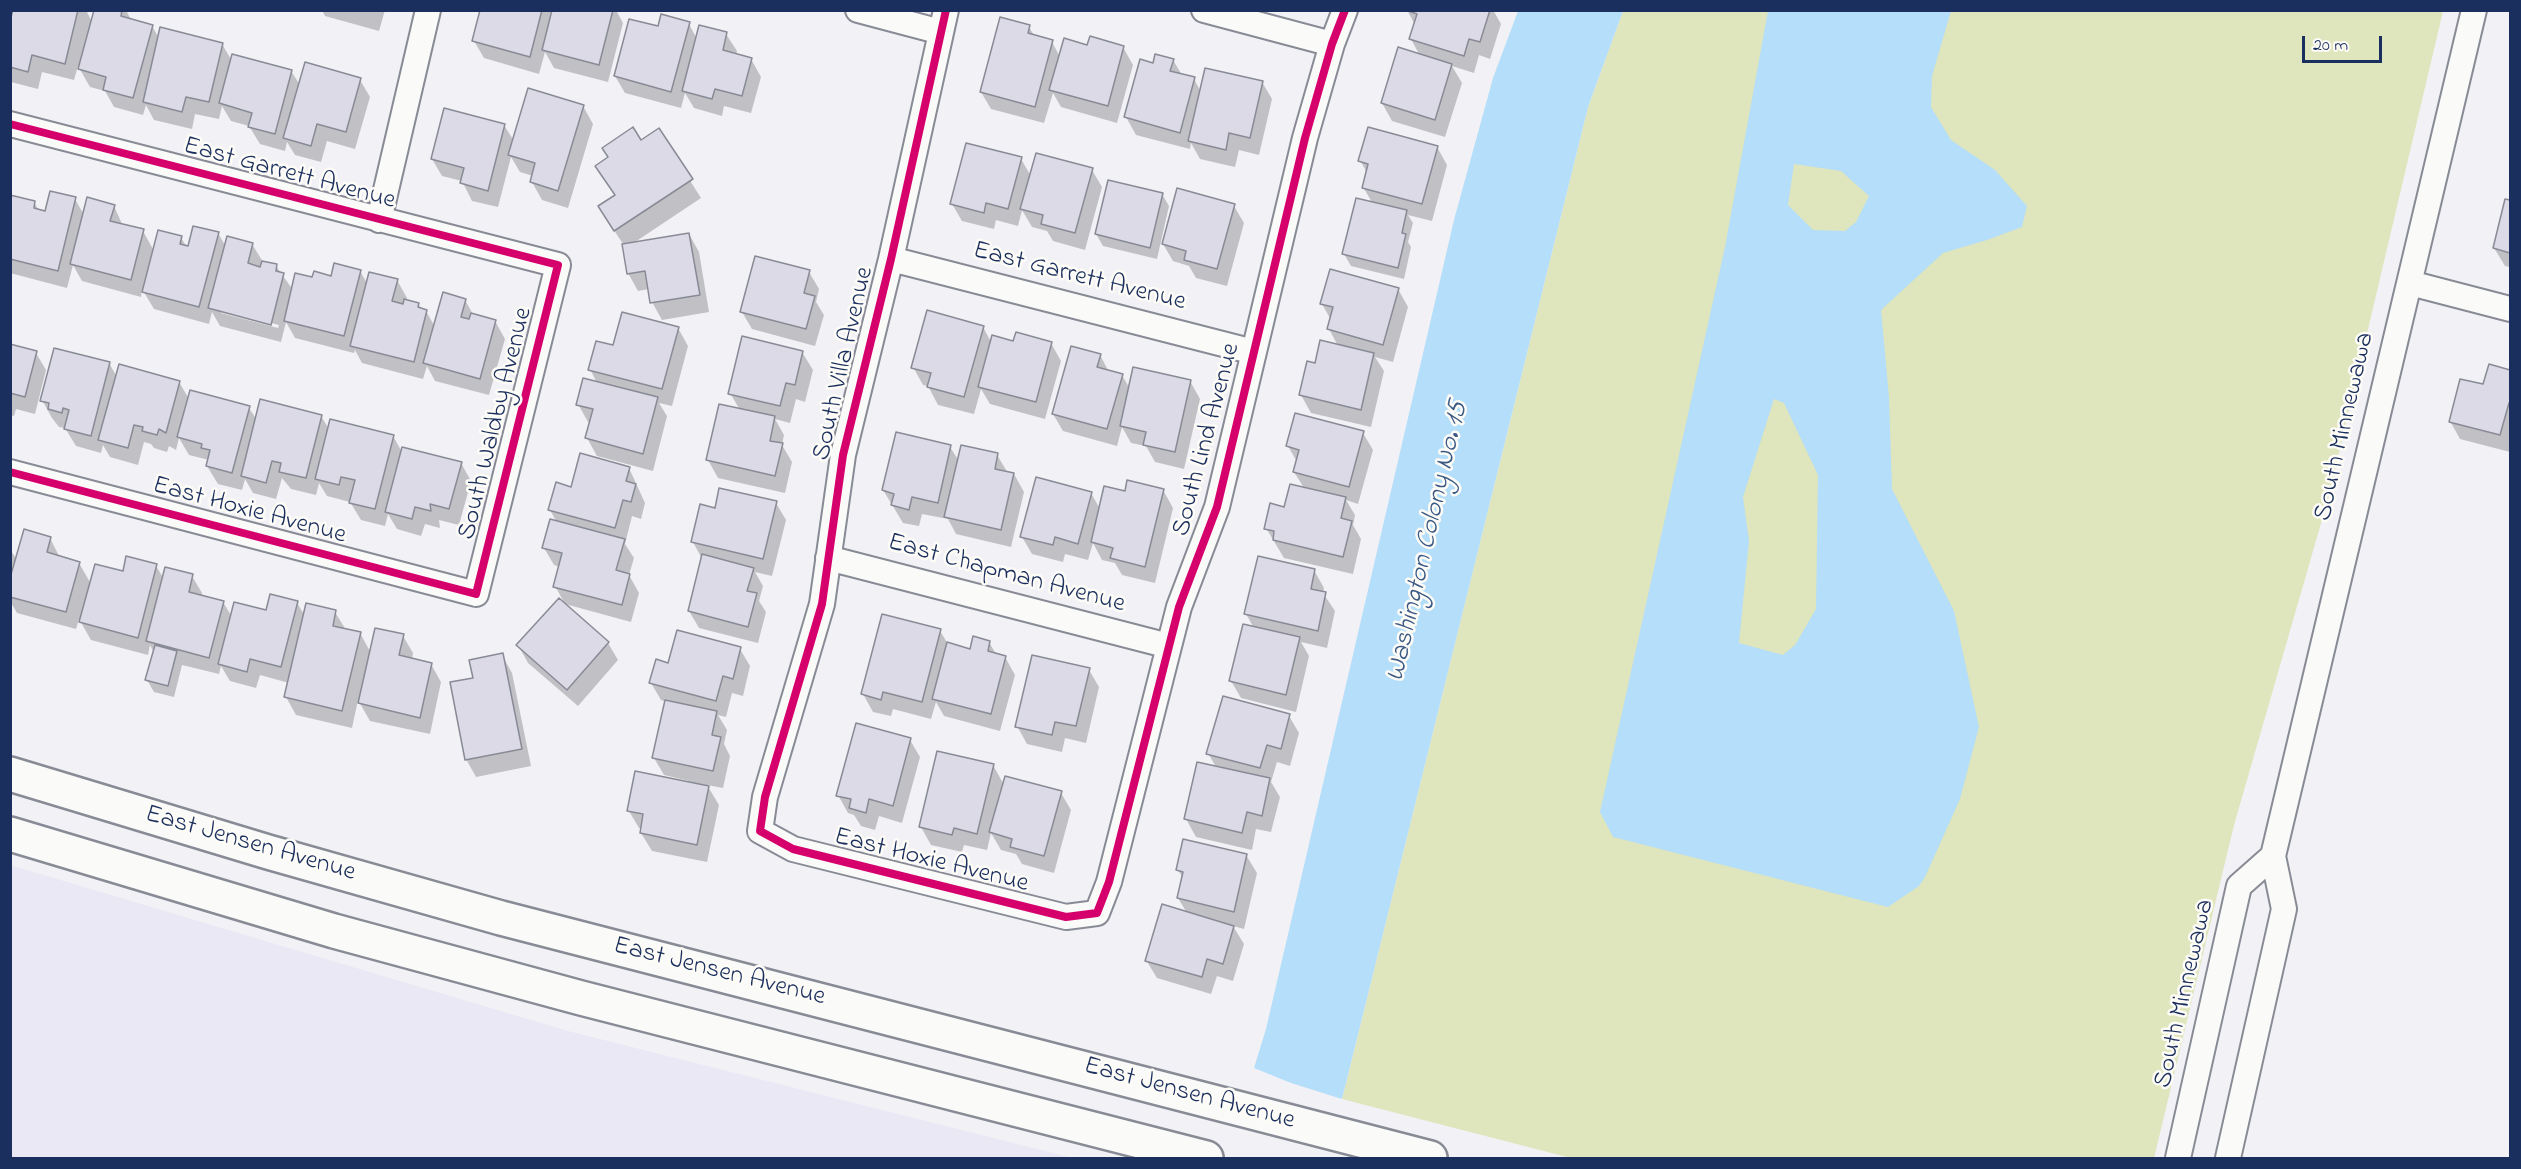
<!DOCTYPE html>
<style>
body{margin:0}
#map{position:relative;width:2521px;height:1169px;overflow:hidden;background:#f2f1f5;font-family:"Indie Flower",sans-serif}
canvas{display:block}
.frame{position:absolute;inset:0;border:12px solid #1b2f5e;pointer-events:none}
.scale{position:absolute;left:2302px;top:36px;width:80px;height:27px;box-sizing:border-box;border:3px solid #1b2f5e;border-top:0;padding-left:8px;font-size:18px;line-height:21px;white-space:nowrap;color:#1b2f5e;-webkit-text-stroke:4px #fdfcf7;paint-order:stroke}
</style>
<div id="map">
<canvas width="2521" height="1169"></canvas>
<div class="frame"></div>
<div class="scale">20 m</div>
</div>
<script>
const context = document.querySelector('canvas').getContext('2d');
context.lineJoin = 'round';
function fill(path, color) { context.fillStyle = color; context.fill(path, 'evenodd'); }
const poly = rows => new Path2D(rows.map(r => 'M' + r).join(''));
function strokePath(path, color, width, dash) { context.strokeStyle = color; context.lineWidth = width; context.lineCap = dash ? 'butt' : 'round'; context.setLineDash(dash || []); context.stroke(path); }
function drawText(font, color, halo, rows, align = 'center') {
  context.font = font + ' "Indie Flower",sans-serif'; context.lineWidth = 5; context.setLineDash([]); context.textBaseline = 'middle'; context.strokeStyle = halo; context.fillStyle = color; for (const [text, x, y, turn = 0] of rows) {
    context.save(); context.translate(x, y); context.rotate((+turn || 0) * Math.PI / 180); context.textAlign = isNaN(turn) ? turn : align; if (halo) context.strokeText(text, 0, 0); context.fillText(text, 0, 0); context.restore();
  }
}
const built = poly([
 [10,865,568,1031,1073,1158,11,1158]
]);
const green = poly([
 [1623,11,2443,11,2328,499,2234,825,2154,1158,1571,1158,1342,1099,1588,107]
]);
const water = poly([
 [1518,11,1623,11,1588,107,1342,1099,1291,1083,1254,1068,1266,1029,1454,220,1493,78],
 [1768,11,1951,11,1932,76,1931,107,1951,140,1995,170,2027,206,2022,227,1987,240,1943,253,1881,310,1889,397,1892,489,1954,611,1979,727,1960,799,1925,877,1919,886,1888,907,1613,837,1600,812,1725,247],
 [1794,164,1841,171,1869,196,1856,222,1845,231,1813,230,1788,205],
 [1774,399,1784,403,1818,475,1816,609,1795,645,1783,655,1739,643,1749,541,1743,497]
]);
const shadow = poly([
 [10,10,86,10,92,22,96,10,126,10,131,20,152,26,159,38,222,44,232,61,291,71,300,85,360,80,370,97,355,149,327,141,321,162,295,155,287,142,285,151,260,144,249,126,231,121,222,106,219,119,195,114,192,129,154,120,146,105,143,115,114,107,105,91,90,87,78,66,74,80,42,72,38,89,11,82],
 [322,10,385,10,379,31,325,16],
 [482,10,616,10,623,23,608,82,554,68,545,52,539,74,484,58,474,41],
 [1407,10,1493,10,1501,24,1490,59,1479,55,1474,73,1452,66,1462,83,1445,137,1392,121,1382,103,1420,56,1411,39,1415,25],
 [689,24,697,39,726,34,737,51,736,55,751,59,761,77,751,113,724,106,722,116,694,108,685,93,681,108,625,93,615,76,659,28],
 [1029,27,1035,37,1052,42,1060,57,1088,46,1123,47,1133,65,1117,123,1061,107,1053,93,1044,123,991,109,981,92],
 [1173,60,1182,75,1194,79,1201,92,1262,82,1272,99,1259,155,1239,150,1235,167,1200,159,1191,143,1190,149,1136,135,1126,117,1154,64],
 [583,106,593,124,568,208,542,200,532,182,533,176,520,172,511,157,498,207,472,201,462,181,442,176,432,159,504,125,514,141],
 [658,130,701,198,632,244,689,234,699,252,709,312,662,320,652,302,649,289,638,291,628,273,623,244,610,224,615,196,597,166],
 [1437,147,1447,165,1432,221,1408,215,1413,223,1408,242,1411,247,1404,279,1351,266,1344,254,1373,204,1363,187,1367,173,1360,160],
 [1021,159,1031,176,1092,170,1102,187,1085,250,1053,241,1047,231,1032,227,1022,210,1018,226,996,220,994,229,962,221,952,204],
 [1162,194,1169,206,1157,259,1103,246,1096,234],
 [75,199,84,215,114,206,123,226,143,231,154,251,181,238,189,250,218,233,226,247,252,244,263,262,276,266,293,290,313,279,333,278,360,271,368,285,397,280,407,298,406,301,418,304,422,310,426,311,435,327,465,300,474,316,495,321,505,339,489,395,435,381,427,366,423,379,362,363,355,350,354,353,295,338,286,322,281,342,220,326,212,312,209,324,154,309,142,289,141,297,82,281,73,265,67,288,10,273,10,200,34,202,39,211,46,213],
 [221,310,279,325,278,328,221,313],
 [2506,200,2510,202,2510,267,2505,266,2494,248],
 [1234,206,1244,223,1227,286,1196,278,1189,266,1173,261,1163,244],
 [809,272,819,289,816,302,824,315,815,346,752,329,742,312],
 [1398,289,1408,307,1393,362,1375,357,1384,371,1371,427,1311,413,1301,395,1316,365,1338,346,1329,329,1331,320,1322,304],
 [983,327,991,342,1051,343,1061,361,1045,419,990,404,981,389,974,414,938,405,928,386,923,385,913,367],
 [678,328,688,346,672,406,659,403,667,416,653,471,597,456,587,438,591,423,588,422,578,404,597,383,590,369,614,347],
 [10,346,36,353,46,370,35,414,16,409,14,416,10,415],
 [802,352,813,370,805,402,796,399,790,423,775,419,784,435,782,445,792,462,785,493,718,478,708,460,740,410,730,393],
 [1100,355,1109,372,1122,375,1130,389,1190,381,1200,399,1184,469,1155,462,1146,446,1131,443,1122,427,1117,446,1063,431,1053,414],
 [109,363,117,377,179,382,189,399,249,408,257,420,321,416,329,429,393,436,402,452,461,463,471,481,459,525,439,520,440,528,425,524,421,536,397,529,388,514,385,526,361,520,350,502,327,496,319,483,316,495,291,489,282,478,276,499,253,493,245,479,242,490,218,484,207,466,209,460,189,455,179,438,176,450,169,446,167,452,154,448,151,444,144,442,138,465,110,457,103,445,101,453,76,446,65,428,59,427,52,418,42,400],
 [2490,366,2510,371,2510,452,2460,439,2450,421,2484,386],
 [1363,433,1373,450,1358,504,1346,500,1355,515,1353,525,1361,539,1353,574,1284,558,1266,528,1304,488,1294,472,1297,462,1288,446],
 [950,447,959,461,997,455,1008,473,1014,474,1024,492,1011,547,956,534,948,519,922,514,919,526,903,523,894,508,883,490],
 [629,468,645,503,641,519,632,516,625,544,634,558,629,575,639,593,631,622,565,604,555,586,560,567,554,565,544,548,557,523,550,510,572,488],
 [1163,490,1173,508,1155,583,1122,575,1115,563,1102,560,1093,543,1088,560,1065,554,1063,562,1032,554,1022,537,1091,493,1100,509,1126,493],
 [776,503,786,520,772,576,755,572,763,586,759,601,766,612,758,643,699,628,689,611,702,559,693,542,716,510],
 [50,538,60,558,79,563,91,584,124,572,156,566,164,579,192,576,202,593,202,596,223,602,232,617,267,612,297,603,305,616,335,612,346,630,360,633,371,653,403,636,413,653,412,660,431,664,441,682,430,734,370,721,358,700,352,728,296,715,286,697,289,683,260,675,256,688,230,681,221,666,219,674,182,665,174,697,154,692,147,680,154,653,150,645,148,655,91,640,79,619,76,629,17,613,10,601,10,549,17,560],
 [1314,570,1324,588,1323,593,1335,611,1327,648,1301,642,1309,656,1296,712,1241,698,1231,681,1254,628,1246,614],
 [940,631,948,644,971,650,989,642,996,654,1005,657,1015,675,1000,731,944,716,936,702,931,719,893,709,891,716,873,712,863,694],
 [608,643,618,660,578,706,528,663,518,645],
 [740,649,750,666,743,696,732,693,726,717,718,715,727,730,724,744,730,756,723,788,707,785,719,805,707,862,652,851,641,833,642,829,639,828,629,811,688,784,689,781,664,775,654,758,666,702,661,700,651,683,669,664],
 [502,655,512,673,531,766,476,777,466,759,475,679],
 [1089,670,1099,687,1086,743,1065,738,1062,752,1027,744,1017,726],
 [1289,716,1299,733,1290,766,1277,762,1271,782,1280,797,1271,832,1256,829,1252,850,1196,837,1186,819,1216,767,1208,753],
 [910,740,920,757,902,823,879,816,875,830,861,826,854,815,848,813,838,795],
 [993,765,1004,785,1061,793,1071,810,1054,873,1022,864,1016,854,1001,850,991,833,987,850,964,845,962,852,931,845,921,827],
 [1246,855,1257,873,1244,929,1233,926,1244,944,1233,981,1217,976,1211,994,1157,978,1146,960,1187,913,1178,898,1183,878,1178,870]
]);
const building = poly([
 [13,10,78,10,65,64,32,55,28,72,10,67,10,21,13,10],
 [94,10,122,10,121,16,153,25,133,98,103,90,106,77,78,69,94,10],
 [480,10,542,10,530,57,472,41,480,10],
 [552,10,613,10,599,65,542,50,552,10],
 [1406,10,1490,10,1480,42,1469,39,1464,56,1409,39,1417,14,1406,10],
 [661,14,690,22,671,92,614,76,629,19,658,26,661,14],
 [1000,17,1030,25,1028,33,1053,40,1035,107,980,92,1000,17],
 [699,25,727,32,723,50,752,58,742,96,715,89,712,99,682,91,699,25],
 [160,27,223,43,209,102,186,97,182,112,143,102,160,27],
 [1090,36,1124,46,1108,106,1049,90,1064,38,1087,45,1090,36],
 [1398,47,1452,64,1435,120,1381,103,1398,47],
 [232,54,292,70,275,134,248,127,252,113,219,103,232,54],
 [1155,54,1174,59,1170,71,1195,77,1180,133,1124,117,1140,59,1153,63,1155,54],
 [305,62,361,78,346,132,317,124,311,146,283,138,305,62],
 [1205,68,1263,81,1250,138,1229,133,1226,150,1188,141,1205,68],
 [528,88,584,105,558,191,530,182,535,163,508,155,528,88],
 [444,108,505,124,488,191,460,183,464,168,431,159,444,108],
 [633,127,641,140,659,128,693,179,614,231,598,206,615,195,595,166,608,157,602,148,633,127],
 [1368,127,1438,146,1422,204,1362,188,1368,164,1358,161,1368,127],
 [966,143,1022,157,1008,209,986,203,984,213,950,204,966,143],
 [1036,153,1093,168,1075,233,1041,224,1043,215,1020,209,1036,153],
 [1108,180,1163,193,1150,248,1095,234,1108,180],
 [1177,188,1235,204,1217,269,1184,260,1186,251,1162,244,1177,188],
 [50,191,76,197,58,271,10,259,10,195,35,201,34,208,45,211,50,191],
 [87,197,115,205,110,221,144,229,131,280,70,264,87,197],
 [1356,198,1407,210,1402,233,1406,234,1398,268,1342,254,1356,198],
 [2505,199,2510,200,2510,253,2493,248,2505,199],
 [193,226,219,232,199,307,142,292,158,230,182,236,180,244,188,246,193,226],
 [689,233,700,295,650,303,645,271,627,274,622,244,689,233],
 [227,236,253,243,248,263,260,267,262,261,277,264,276,271,284,273,271,325,208,308,227,236],
 [755,256,810,270,804,293,815,296,806,329,740,312,755,256],
 [334,263,361,270,344,336,284,321,295,273,312,277,314,271,331,276,334,263],
 [1330,269,1399,288,1383,345,1327,329,1333,307,1320,304,1330,269],
 [369,272,398,279,392,301,403,304,404,299,419,303,418,307,427,310,414,362,350,346,369,272],
 [443,292,466,299,461,317,469,319,471,313,496,320,480,379,423,363,443,292],
 [927,310,984,326,964,397,927,387,931,373,911,368,927,310],
 [622,312,679,327,662,389,588,370,596,341,613,345,622,312],
 [1016,332,1052,342,1036,402,978,387,992,335,1013,341,1016,332],
 [742,336,803,351,795,385,786,383,780,406,728,394,742,336],
 [1320,340,1374,353,1361,410,1299,395,1307,361,1315,363,1320,340],
 [10,344,37,351,25,397,10,393,10,344],
 [1071,346,1101,354,1097,367,1123,374,1107,429,1052,414,1071,346],
 [54,348,110,362,91,436,64,429,69,410,63,408,62,413,48,409,49,403,40,401,54,348],
 [119,364,180,381,166,433,159,429,157,435,142,431,143,427,134,425,128,448,98,440,119,364],
 [2489,364,2510,370,2510,403,2509,403,2500,435,2449,422,2460,379,2483,384,2489,364],
 [1133,367,1191,380,1175,452,1143,445,1146,432,1120,426,1133,367],
 [583,378,658,397,643,454,585,438,593,409,576,405,583,378],
 [190,390,250,406,232,473,206,466,210,450,201,448,202,444,177,437,190,390],
 [260,399,322,415,306,478,279,472,281,463,272,461,266,483,241,476,260,399],
 [719,404,775,416,770,441,783,443,775,476,706,460,719,404],
 [1295,413,1364,431,1349,487,1293,472,1299,450,1286,446,1295,413],
 [330,419,394,435,375,509,349,503,355,480,341,477,339,485,315,479,330,419],
 [896,432,951,445,938,503,912,497,909,510,891,505,894,494,882,490,896,432],
 [961,445,998,453,995,469,1014,473,1001,530,944,517,961,445],
 [402,447,462,462,449,509,430,504,431,511,415,507,412,519,385,512,402,447],
 [580,453,630,467,626,481,636,484,631,502,623,500,615,528,548,510,556,482,571,487,580,453],
 [1036,477,1092,492,1078,544,1055,537,1053,545,1020,537,1036,477],
 [1127,480,1164,489,1145,567,1110,558,1113,548,1091,542,1104,486,1125,491,1127,480],
 [1290,484,1346,497,1341,518,1352,521,1343,557,1273,540,1274,531,1264,529,1270,503,1284,507,1290,484],
 [719,488,777,501,763,559,691,542,700,504,715,508,719,488],
 [550,519,625,539,616,570,630,574,622,605,553,587,562,553,542,548,550,519],
 [24,529,51,537,47,552,80,562,66,612,10,597,10,578,24,529],
 [702,554,754,568,747,591,757,593,748,627,688,611,702,554],
 [126,556,157,564,138,638,79,622,95,564,123,571,126,556],
 [1258,556,1315,569,1311,589,1326,592,1318,631,1244,614,1258,556],
 [165,567,193,574,189,592,224,601,209,658,146,641,165,567],
 [270,594,298,601,281,667,250,659,247,672,218,664,234,602,266,610,270,594],
 [559,598,609,642,567,690,516,645,559,598],
 [306,603,336,610,333,626,361,632,342,711,284,697,306,603],
 [882,614,941,629,922,702,883,692,881,700,861,694,882,614],
 [1243,624,1300,637,1286,695,1229,681,1243,624],
 [375,628,404,634,399,655,432,663,420,718,358,703,375,628],
 [677,630,741,647,733,679,723,676,716,701,649,683,656,659,668,663,677,630],
 [973,636,990,641,988,651,1006,656,991,714,932,699,947,642,970,649,973,636],
 [155,645,177,651,168,686,145,680,155,645],
 [503,653,522,749,465,760,450,682,473,678,469,660,503,653],
 [1032,655,1090,668,1076,726,1055,722,1052,735,1015,727,1032,655],
 [1223,696,1290,714,1281,749,1267,745,1260,768,1206,754,1223,696],
 [665,700,717,711,712,735,721,737,713,771,652,758,665,700],
 [856,723,911,738,893,806,869,799,866,813,849,808,851,799,836,796,856,723],
 [937,751,994,764,977,834,954,828,952,835,919,827,937,751],
 [1197,762,1270,778,1262,816,1247,812,1242,833,1184,819,1197,762],
 [635,771,709,786,697,845,640,833,643,814,627,811,635,771],
 [1005,776,1062,791,1044,856,1010,847,1012,839,989,832,1005,776],
 [1183,839,1247,854,1234,912,1177,898,1183,872,1176,870,1183,839],
 [1162,904,1234,926,1223,964,1207,959,1202,977,1145,961,1162,904]
]);
const street = poly([
 [858,10,941,32],
 [946,10,891,259,843,455,822,604,765,797,760,831,793,849,1066,917,1097,913,1109,882,1179,607,1217,507,1305,138,1332,44,1345,10],
 [1204,10,1332,44],
 [10,124,558,265,476,594,10,472],
 [379,220,428,10],
 [891,259,1254,352],
 [2410,283,2510,309],
 [828,558,1169,646],
 [2178,1158,2239,886,2273,856],
 [2228,1158,2284,909,2273,856,2474,10]
]);
const primary = poly([
 [10,774,268,852,501,918,1430,1158],
 [10,834,334,931,581,998,1206,1158]
]);
const cycleway = poly([
 [946,10,891,259,843,455,822,604,765,797,760,831,793,849,1066,917,1097,913,1109,882,1179,607,1217,507,1305,138,1332,44,1345,10],
 [10,124,558,265,476,594,10,472]
]);
const streetNames = [
 ["East Garrett Avenue",289,175,15],
 ["East Garrett Avenue",1079,278,14],
 ["South Villa Avenue",845,364,-77],
 ["South Waldby Avenue",497,424,-76],
 ["South Minnewawa",2346,427,-77],
 ["South Lind Avenue",1208,440,-75],
 ["East Hoxie Avenue",249,512,15],
 ["East Chapman Avenue",1006,575,15],
 ["East Jensen Avenue",250,845,16],
 ["East Hoxie Avenue",931,862,14],
 ["East Jensen Avenue",719,973,14],
 ["South Minnewawa",2186,994,-77],
 ["East Jensen Avenue",1189,1095,15]
];
const waterNames = [
 ["Washington Colony No. 15",1429,542,-77]
];
fill(built, '#eae8f4');
fill(green, '#dfe5bc');
fill(water, '#b4def9');
fill(shadow, '#0003');
fill(building, '#dbdae6');
strokePath(building, '#888b96', 1.5);
strokePath(street, '#888b96', 28);
strokePath(primary, '#888b96', 38);
strokePath(street, '#fafaf8', 24);
strokePath(primary, '#fafaf8', 33);
strokePath(cycleway, '#d6006c', 8);
drawText('26px', '#1b2f5e', '#fdfcf7', streetNames);
drawText('italic 27px', '#3b5985', '#fdfcf7', waterNames);
</script>
